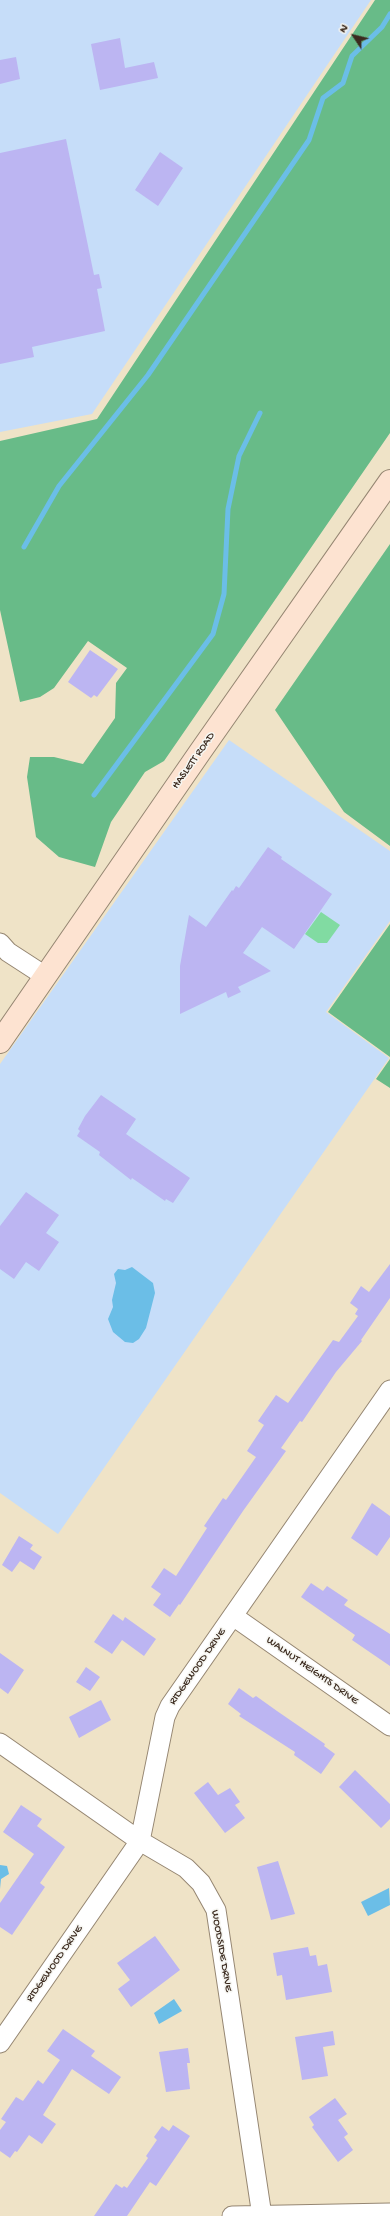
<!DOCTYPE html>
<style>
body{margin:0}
#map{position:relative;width:390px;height:2216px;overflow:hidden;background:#efe3c7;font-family:"Gochi Hand",sans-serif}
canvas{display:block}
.north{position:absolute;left:334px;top:16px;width:40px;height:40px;-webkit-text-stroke:3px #f6f6f2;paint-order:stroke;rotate:305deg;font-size:11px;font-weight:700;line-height:16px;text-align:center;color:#3b2a1e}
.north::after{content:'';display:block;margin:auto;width:14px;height:18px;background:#3b2a1e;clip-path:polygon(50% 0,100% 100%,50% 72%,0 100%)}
</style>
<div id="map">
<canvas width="390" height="2216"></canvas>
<div class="north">N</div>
</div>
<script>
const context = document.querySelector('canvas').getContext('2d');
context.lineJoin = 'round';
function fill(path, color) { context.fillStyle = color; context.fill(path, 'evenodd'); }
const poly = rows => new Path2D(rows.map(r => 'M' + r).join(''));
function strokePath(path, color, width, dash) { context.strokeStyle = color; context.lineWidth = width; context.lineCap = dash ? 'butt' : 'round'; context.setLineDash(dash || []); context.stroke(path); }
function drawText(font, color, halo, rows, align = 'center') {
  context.font = font + ' "Gochi Hand",sans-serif'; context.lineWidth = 3; context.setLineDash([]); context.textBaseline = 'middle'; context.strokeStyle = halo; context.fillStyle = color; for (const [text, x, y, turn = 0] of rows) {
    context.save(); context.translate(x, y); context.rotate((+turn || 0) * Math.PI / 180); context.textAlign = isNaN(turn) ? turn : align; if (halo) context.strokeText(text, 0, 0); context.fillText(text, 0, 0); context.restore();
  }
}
const built = poly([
 [0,0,371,0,92,414,0,432],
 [229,740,390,851,390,921,326,1012,389,1058,58,1534,0,1493,0,1064]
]);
const green = poly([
 [321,912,340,925,327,943,318,943,305,934]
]);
const forest = poly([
 [375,0,390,0,390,433,164,761,145,772,111,822,95,867,59,857,36,837,27,777,30,757,54,757,83,764,115,718,116,683,127,668,88,641,54,688,40,697,20,702,0,610,0,441,97,419],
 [390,544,390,846,344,812,275,710],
 [390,924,390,1057,328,1012],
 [390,1059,390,1088,376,1079]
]);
const water = poly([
 [132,1267,153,1283,155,1293,146,1328,139,1339,133,1343,125,1342,113,1332,108,1319,113,1307,112,1300,116,1283,114,1274,118,1269,125,1270],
 [0,1865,7,1866,9,1874,1,1879,0,1889],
 [389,1888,390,1905,368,1916,361,1902],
 [174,1999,182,2011,159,2024,154,2013]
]);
const stream = poly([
 [24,547,59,486,148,375,309,140,323,98,343,83,352,56,382,27,390,14],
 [94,795,213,634,224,594,228,509,239,456,260,413]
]);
const building = poly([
 [120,38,125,68,154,62,158,78,100,90,91,44],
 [16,57,20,79,0,84,0,60],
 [66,139,94,275,99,274,102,288,97,289,105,331,32,347,34,357,0,364,0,153],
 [160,152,183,168,158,206,135,190],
 [90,650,118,669,97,697,94,695,91,698,68,682],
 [268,847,282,857,281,859,332,894,294,949,262,927,243,953,271,971,238,987,241,992,228,998,226,992,180,1014,180,966,189,915,206,927,232,890,233,891,236,886,239,888],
 [101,1095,136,1119,126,1134,190,1178,173,1203,166,1199,165,1201,132,1178,131,1180,99,1155,100,1152,77,1136,80,1131,78,1129,85,1116],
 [26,1192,59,1215,46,1233,59,1242,39,1271,26,1262,14,1279,0,1269,0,1226],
 [390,1264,390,1298,361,1340,362,1341,336,1372,302,1422,300,1421,281,1448,286,1451,243,1511,180,1605,179,1604,170,1617,153,1605,161,1594,151,1587,164,1568,176,1576,207,1528,204,1526,223,1498,226,1500,256,1457,247,1451,264,1425,258,1421,276,1395,288,1403,333,1340,339,1342,358,1316,355,1314,358,1309,350,1303,361,1286,369,1292],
 [372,1503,390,1516,390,1537,377,1556,351,1538],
 [19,1536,33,1545,30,1549,42,1557,34,1570,20,1561,12,1572,2,1565],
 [311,1583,323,1591,327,1586,348,1600,344,1605,390,1634,390,1666,352,1640,355,1635,301,1597],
 [113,1614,123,1621,125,1617,156,1639,144,1656,122,1640,112,1654,94,1642],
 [0,1653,24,1670,8,1694,0,1688],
 [86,1667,100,1677,90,1691,76,1682],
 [239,1688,253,1698,256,1696,277,1711,325,1744,324,1746,335,1754,321,1774,294,1755,295,1752,239,1716,241,1714,228,1704],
 [101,1700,111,1720,79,1738,69,1717],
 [355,1770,390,1804,390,1819,381,1828,339,1787],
 [208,1782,218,1795,230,1788,240,1802,235,1805,245,1818,225,1833,194,1793],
 [21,1805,42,1819,37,1826,65,1847,40,1883,45,1887,12,1935,0,1927,0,1903,34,1854,3,1832],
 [278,1861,295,1914,271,1920,257,1867],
 [155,1936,180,1970,131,2007,118,1989,130,1980,117,1963],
 [308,1947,310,1956,316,1955,318,1966,327,1964,332,1992,286,2000,282,1975,277,1976,273,1953],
 [63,2029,95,2051,91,2056,121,2077,109,2094,72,2069,43,2115,56,2124,42,2144,29,2135,17,2152,15,2151,10,2158,0,2151,0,2130,6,2122,1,2119,16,2097,23,2101,38,2080,43,2084,60,2060,47,2051],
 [333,2031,335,2045,323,2047,328,2076,302,2080,295,2037],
 [188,2048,190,2063,187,2063,190,2089,166,2092,159,2052],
 [335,2098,347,2114,338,2120,348,2134,344,2137,353,2150,338,2162,312,2127,314,2125,309,2117],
 [173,2125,190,2136,156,2186,150,2182,127,2216,94,2216,116,2184,122,2188,124,2186,127,2188,148,2158,146,2156,157,2140,154,2137,162,2126,169,2131]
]);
const street = poly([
 [0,943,8,952,45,976],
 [233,1616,390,1726],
 [0,1743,140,1841,186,1868,201,1883,216,1910,262,2216],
 [0,2043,140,1841,165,1717,170,1706,390,1390],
 [232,2216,390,2213]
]);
const secondary = poly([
 [0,1042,200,752,390,481]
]);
const streetNames = [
 ["HASLETT ROAD",194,761,-55],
 ["RIDGEWOOD DRIVE",198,1667,-55],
 ["WALNUT HEIGHTS DRIVE",312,1671,35],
 ["WOODSIDE DRIVE",221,1951,80],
 ["RIDGEWOOD DRIVE",55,1964,-55]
];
fill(built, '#c6ddf9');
fill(green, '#81dba2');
fill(forest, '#68bb88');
fill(water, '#6bbee7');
strokePath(stream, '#6bbee7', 5);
fill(building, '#bcb5f2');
strokePath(street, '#958672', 21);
strokePath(secondary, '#958672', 24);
strokePath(street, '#fff', 19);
strokePath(secondary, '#fde3d1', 22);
drawText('11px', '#3b2a1e', '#f6f6f2', streetNames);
</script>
